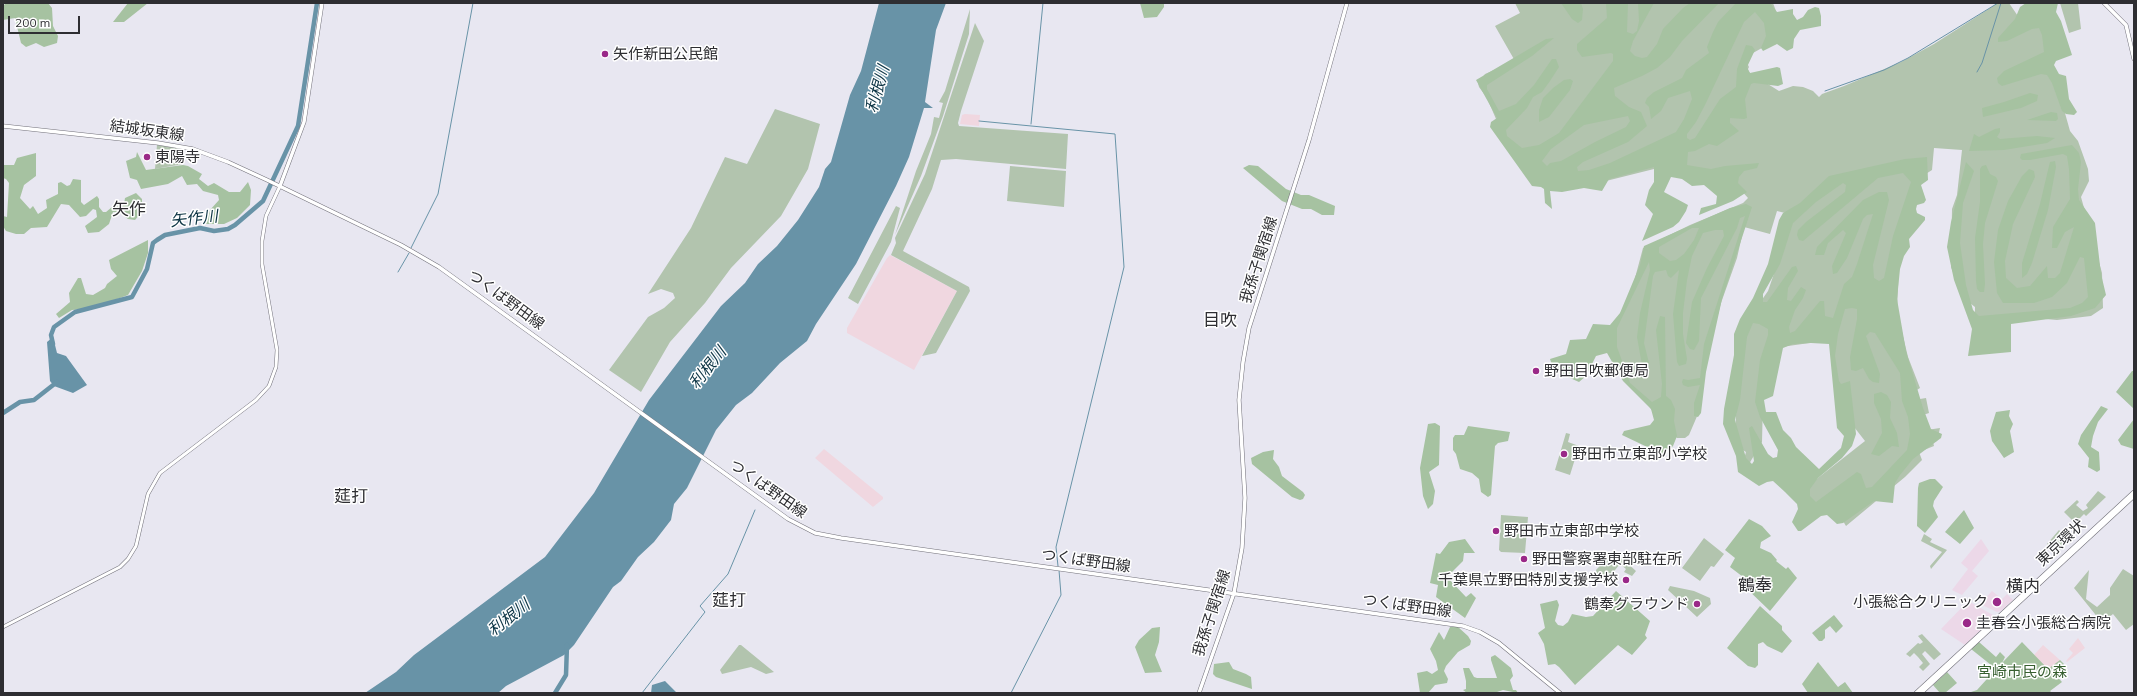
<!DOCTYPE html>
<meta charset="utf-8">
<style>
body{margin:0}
#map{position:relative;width:2137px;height:696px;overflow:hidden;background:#e8e7f1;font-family:Mulish,sans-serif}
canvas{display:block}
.frame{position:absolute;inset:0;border:4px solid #2e2e32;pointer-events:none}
.scale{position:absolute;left:8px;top:16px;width:72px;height:18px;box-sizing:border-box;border:2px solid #2e2e32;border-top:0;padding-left:5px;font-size:12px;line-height:14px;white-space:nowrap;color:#2e2e32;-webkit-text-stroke:3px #fff;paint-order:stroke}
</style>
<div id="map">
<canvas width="2137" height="696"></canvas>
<div class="frame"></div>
<div class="scale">200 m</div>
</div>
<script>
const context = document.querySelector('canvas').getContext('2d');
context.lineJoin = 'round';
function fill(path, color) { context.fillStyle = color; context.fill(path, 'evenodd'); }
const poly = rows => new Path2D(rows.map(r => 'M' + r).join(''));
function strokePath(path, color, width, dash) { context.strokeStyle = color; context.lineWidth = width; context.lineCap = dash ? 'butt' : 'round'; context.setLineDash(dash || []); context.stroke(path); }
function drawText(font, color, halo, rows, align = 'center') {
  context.font = font + ' Mulish,"Noto Sans JP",sans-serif'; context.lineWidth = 3; context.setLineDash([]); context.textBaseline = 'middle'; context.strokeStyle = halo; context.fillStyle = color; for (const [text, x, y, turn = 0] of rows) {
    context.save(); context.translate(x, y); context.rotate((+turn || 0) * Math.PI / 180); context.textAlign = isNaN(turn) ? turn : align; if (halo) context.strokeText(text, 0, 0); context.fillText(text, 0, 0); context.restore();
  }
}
const industrial = poly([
 [965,114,980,115,979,126,960,124,962,115],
 [890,255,957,291,914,370,847,333,847,328,887,258],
 [824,449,883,497,883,499,873,507,815,458],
 [2078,638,2085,648,2067,662,2066,661,2073,653,2069,649],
 [2043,645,2060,660,2048,670,2034,655]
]);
const medical = poly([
 [1981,539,1989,551,1972,571,1978,576,1962,595,1952,590,1968,569,1961,563],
 [1992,591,2002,599,2007,594,2013,600,2001,611,1997,612,1980,604],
 [1968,601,1993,615,1994,618,1965,645,1941,629]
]);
const green = poly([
 [1515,3,1773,3,1785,35,1753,53,1747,63,1749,67,1747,71,1779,91,1793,86,1803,87,1813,91,1819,97,1822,94,1844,86,1901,62,1934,44,1998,3,2009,3,2026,28,2046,25,2056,81,2070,131,2078,141,2088,169,2089,181,2081,197,2102,273,2103,308,2091,316,2057,320,2022,317,1992,324,1975,316,1975,307,1966,300,1959,288,1951,267,1952,209,1957,195,1962,150,1934,148,1932,170,1918,179,1900,239,1897,311,1908,357,1920,388,1915,391,1920,399,1926,398,1929,413,1923,415,1927,430,1940,428,1937,441,1933,442,1934,446,1919,452,1922,460,1905,477,1846,526,1831,501,1806,510,1795,496,1865,441,1840,409,1831,340,1781,347,1763,400,1762,442,1749,464,1742,466,1746,452,1737,446,1735,440,1737,391,1747,332,1752,314,1768,291,1787,236,1785,213,1777,211,1770,234,1744,227,1737,258,1721,303,1710,345,1698,414,1689,435,1685,438,1677,438,1665,429,1644,399,1629,386,1621,371,1613,327,1631,293,1643,248,1690,225,1743,203,1748,198,1740,189,1654,169,1590,185,1550,182,1505,140,1487,98,1479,87,1478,83,1485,74,1515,61,1495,26,1520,13],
 [2060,3,2078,3,2081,29,2069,33],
 [970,9,969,34,943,116,921,176,895,235,916,171,931,134,934,117,939,118,943,103,939,102,945,91],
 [975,23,984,41,961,111,958,123,959,126,1068,134,1066,169,956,159,941,160,932,189,903,251,969,287,970,291,936,353,922,356,957,291,891,255,896,243,895,238,925,174],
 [775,109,820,124,808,169,781,216,731,268,705,303,670,342,641,392,609,370,648,317,664,308,675,298,673,293,661,289,648,294,691,228,725,157,747,164],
 [157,145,178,148,177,162,183,162,183,164,155,169],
 [1010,166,1066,171,1064,207,1007,201],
 [896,206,900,208,891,242,858,304,848,298],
 [1566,433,1570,434,1568,442,1579,446,1570,475,1555,470],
 [2098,491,2106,497,2086,516,2084,514,2075,523,2064,512,2077,500,2079,502,2076,505,2083,511,2088,508,2086,505],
 [1501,515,1528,517,1525,553,1501,552,1499,550],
 [2059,530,2069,540,2057,553,2047,544],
 [1924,534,1932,539,1930,542,1947,550,1931,569,1930,566,1942,552,1921,541],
 [1704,538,1724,554,1714,567,1711,566,1700,581,1682,568],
 [1615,552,1636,571,1632,576,1624,572,1626,569,1620,564,1606,581,1597,574,1596,570,1612,553],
 [2123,569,2134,576,2134,624,2126,630,2113,614,2108,618,2104,615,2099,619,2074,588,2089,570,2086,599,2097,607,2110,595,2110,588],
 [1670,586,1694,591,1710,598,1711,604,1697,617,1668,590],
 [1922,634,1941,654,1934,660,1925,651,1922,654,1930,664,1923,671,1919,667,1923,663,1918,657,1914,653,1910,657,1906,654,1918,643,1920,644,1923,642,1918,636],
 [739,645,741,645,774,672,766,674,751,667,722,674,720,670]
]);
const forest = poly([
 [6,3,48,3,52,8,53,26,58,36,57,43,44,47,36,43,26,47,21,43,15,18,3,20,3,6],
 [128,3,148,3,124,22,113,22],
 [1140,3,1164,3,1164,7,1157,17,1144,18],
 [1561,3,1581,3,1583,9,1582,20,1578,23,1572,19],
 [1606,3,1628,3,1627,32,1633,34,1637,31,1639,21,1638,3,1654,3,1633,41,1630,51,1635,56,1642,58,1647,57,1657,44,1663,29,1683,8,1690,3,1719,3,1682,41,1670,57,1657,68,1642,76,1614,88,1615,96,1629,107,1641,112,1647,126,1628,142,1583,162,1577,167,1578,171,1589,170,1610,163,1676,132,1684,119,1692,99,1690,91,1668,98,1661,111,1651,119,1649,107,1645,103,1647,98,1654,92,1682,78,1686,70,1709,53,1707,47,1713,32,1718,22,1736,3,1770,3,1777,12,1793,9,1793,14,1797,20,1803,17,1808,10,1815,7,1819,8,1821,16,1821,26,1800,30,1794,39,1793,48,1787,51,1777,44,1763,51,1761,48,1766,36,1764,23,1755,12,1744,22,1705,105,1696,122,1687,134,1687,138,1690,140,1695,138,1720,99,1736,87,1737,69,1746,45,1752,46,1755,50,1747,67,1750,73,1777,67,1780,68,1783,84,1778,86,1754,83,1751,84,1745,99,1747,118,1744,119,1730,118,1730,123,1739,131,1717,146,1709,144,1695,151,1688,152,1687,165,1711,169,1725,166,1759,163,1757,168,1744,171,1739,177,1738,183,1747,192,1733,201,1699,215,1701,208,1716,204,1717,196,1704,185,1692,186,1682,179,1671,177,1664,192,1688,205,1686,211,1679,222,1673,227,1642,241,1653,214,1645,205,1649,190,1654,182,1654,167,1609,179,1602,191,1584,188,1562,192,1550,191,1552,209,1545,203,1544,189,1541,187,1532,186,1490,127,1491,122,1497,118,1476,80,1546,39,1554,38,1532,56,1487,85,1487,89,1499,111,1516,104,1534,85,1552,59,1556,59,1559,67,1550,81,1542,92,1533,97,1527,108,1506,130,1507,136,1522,148,1539,145,1559,133,1613,61,1613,54,1611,53,1582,57,1577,50,1577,44,1607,18],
 [1628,116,1630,121,1626,127,1595,142,1561,161,1550,163,1547,166,1542,161,1551,149,1584,125],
 [2026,3,2058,3,2056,12,2061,21,2072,55,2056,61,2054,65,2059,74,2066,76,2069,99,2077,112,2074,115,2066,114,2062,111,2052,83,2047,75,2041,74,2002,86,1998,83,1997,78,2004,71,2044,52,2042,35,2039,28,2032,29,2007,41,1998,42,1998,38,2015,19,2020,7],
 [1570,79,1573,81,1570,90,1549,117,1539,122,1539,110,1543,98,1553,88,1564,80],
 [2030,93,2038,95,2037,101,2021,108,1983,117,1982,108,2004,102],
 [2051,112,2057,113,2058,119,2056,121,2027,120],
 [2000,128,2000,132,1997,137,2000,139,2037,136,2055,138,2047,143,2004,150,1969,151,1974,134,1979,137,1995,129],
 [2072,145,2079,153,2081,162,2078,189,2079,200,2095,223,2101,274,2106,295,2095,308,2071,316,2011,324,2011,352,1968,356,1972,329,1954,280,1947,247,1951,222,1966,162,1974,171,1963,203,1960,243,1966,285,1973,310,1979,316,2070,308,2082,303,2088,297,2084,258,2080,257,2067,283,2052,297,2034,303,2003,303,1997,293,1994,262,1998,230,2008,201,2022,176,2029,169,2034,171,2035,177,2013,224,2005,261,2006,278,2017,288,2030,286,2047,266,2048,278,2055,278,2060,273,2074,227,2065,232,2057,248,2052,248,2053,227,2070,199,2069,169,2067,156,2063,154,2030,160,2022,160,2020,158,2021,154],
 [137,152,146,170,183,165,188,166,202,174,199,179,208,186,214,183,229,192,240,192,248,182,251,190,250,205,237,218,224,224,206,224,210,210,219,200,218,195,203,191,197,184,187,185,182,176,168,184,141,189,137,180,130,178,126,161,136,157],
 [36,153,36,176,24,185,20,198,30,209,33,206,38,214,47,208,46,200,58,194,58,183,61,182,67,186,70,185,73,179,81,180,81,202,84,205,97,196,99,199,99,207,103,212,106,212,112,207,124,204,125,198,136,193,142,199,142,212,135,220,128,219,120,213,113,212,109,224,99,232,88,233,85,226,97,217,96,210,93,209,86,216,80,217,69,205,61,204,47,227,31,228,24,234,16,234,6,231,3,226,3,216,7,217,9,183,6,179,3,178,3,165,14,165,17,158],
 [1927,157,1928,180,1921,185,1926,200,1924,203,1917,205,1916,209,1917,213,1925,217,1925,220,1909,239,1910,247,1904,256,1900,269,1897,299,1906,351,1923,408,1931,429,1942,434,1941,438,1913,459,1900,475,1895,483,1893,503,1874,501,1843,523,1837,524,1827,515,1821,516,1801,531,1798,531,1792,522,1798,509,1797,504,1785,492,1773,481,1767,482,1759,486,1738,472,1736,456,1723,424,1724,409,1734,355,1734,334,1740,319,1753,298,1768,264,1779,220,1783,213,1800,203,1829,176,1905,159],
 [1903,173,1911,182,1893,236,1884,278,1879,281,1874,278,1873,265,1889,200,1887,192,1879,192,1863,200,1817,247,1815,255,1824,255,1828,243,1843,230,1846,233,1832,266,1833,274,1837,273,1847,258,1863,219,1867,215,1873,214,1857,264,1852,277,1844,284,1833,318,1825,316,1824,301,1820,301,1795,331,1790,333,1789,327,1795,310,1803,298,1806,290,1801,287,1791,301,1787,300,1788,288,1798,271,1796,266,1792,267,1767,302,1763,302,1763,294,1780,264,1793,223,1816,202,1843,183,1846,185,1845,192,1806,222,1798,230,1797,235,1799,240,1803,241,1878,178],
 [1852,308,1857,309,1857,319,1850,357,1851,370,1856,371,1863,368,1869,379,1873,382,1879,383,1880,374,1866,336,1870,332,1875,333,1900,373,1902,401,1908,417,1910,434,1907,450,1872,487,1866,488,1861,474,1857,472,1816,502,1810,496,1810,489,1818,478,1842,458,1852,446,1856,434,1850,381,1841,384,1839,381,1835,356,1838,334,1845,309],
 [1753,323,1759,324,1768,329,1768,335,1760,360,1755,402,1760,417,1778,450,1777,457,1773,458,1768,454,1752,426,1749,428,1754,461,1752,464,1746,458,1735,420,1740,400,1747,337],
 [1811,343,1829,344,1837,428,1844,436,1841,448,1819,469,1796,447,1791,438,1783,430,1776,412,1766,412,1764,400,1773,396,1783,348,1793,344],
 [2055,161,2056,167,2048,210,2032,263,2027,274,2022,278,2022,263,2040,204,2048,170,2050,162],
 [1249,165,1258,166,1286,189,1301,195,1309,195,1335,206,1334,215,1322,215,1311,209,1302,209,1282,201,1243,168],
 [1986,165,1990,174,1996,177,1998,181,1985,223,1983,244,1985,284,1984,292,1980,292,1977,289,1976,281,1975,238,1980,202,1980,169,1982,166],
 [1746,204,1752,207,1722,299,1706,372,1701,413,1698,417,1694,416,1694,403,1700,385,1688,387,1683,385,1682,382,1683,379,1688,380,1700,378,1704,344,1745,216,1740,218,1737,228,1701,298,1699,341,1694,350,1690,349,1686,343,1692,302,1707,268,1724,236,1723,230,1715,230,1703,233,1692,256,1687,280,1683,313,1683,334,1687,359,1686,364,1679,366,1677,362,1673,314,1679,270,1671,278,1668,276,1666,270,1655,272,1653,276,1644,343,1649,363,1642,365,1637,337,1640,313,1650,270,1649,262,1617,328,1617,347,1630,383,1652,402,1661,397,1662,384,1656,330,1660,316,1665,317,1666,396,1671,400,1675,409,1674,421,1677,436,1673,446,1664,455,1622,435,1624,431,1650,425,1654,420,1651,409,1623,381,1607,353,1596,356,1586,376,1579,382,1554,371,1550,359,1566,354,1570,340,1586,339,1593,324,1610,325,1620,313,1640,265,1644,246,1730,208],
 [1692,228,1699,228,1694,240,1684,254,1676,260,1670,261,1659,253,1659,247],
 [148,240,148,253,142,271,128,295,93,308,72,310,59,318,56,314,70,302,69,293,78,278,81,278,86,294,93,295,105,288,107,284,117,276,111,269,109,260],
 [2132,371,2134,371,2134,409,2116,392],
 [1881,392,1887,395,1891,402,1890,418,1897,433,1899,447,1892,446,1879,456,1871,454,1882,433,1881,419,1874,403,1874,394],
 [2101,406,2108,409,2098,422,2093,436,2091,447,2099,452,2100,470,2097,472,2088,467,2089,458,2078,444,2081,435],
 [2010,410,2009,416,2013,424,2010,431,2014,452,2004,458,1992,441,1990,431,1996,412],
 [2134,419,2134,449,2121,445,2118,440],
 [1435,423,1440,426,1439,465,1429,472,1435,491,1433,504,1428,509,1423,496,1420,468,1428,424],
 [1468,426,1510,432,1508,441,1498,443,1495,446,1491,495,1488,497,1481,492,1479,479,1472,473,1460,469,1456,454,1453,450,1453,438,1455,435,1464,435],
 [1274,450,1273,459,1279,467,1282,476,1303,492,1305,495,1303,499,1300,500,1292,497,1252,464,1251,458,1263,452],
 [1930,479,1935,479,1943,487,1934,501,1933,506,1938,517,1925,533,1917,526,1918,488,1919,483],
 [1964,510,1974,528,1960,544,1945,532],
 [1749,519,1762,526,1771,536,1761,542,1760,548,1771,553,1777,560,1776,561,1786,569,1788,567,1797,578,1770,611,1744,586,1747,580,1730,567,1735,558,1725,550],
 [1465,539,1475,553,1464,553,1463,561,1447,577,1466,597,1471,593,1476,598,1465,618,1436,597,1438,585,1430,583,1436,553,1440,554,1449,542],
 [1616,591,1650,621,1645,635,1647,638,1632,655,1618,645,1575,685,1559,667,1555,664,1548,665,1544,644,1538,633,1545,628,1540,604,1557,600,1559,605,1555,621,1558,625,1563,626,1568,622,1572,614,1586,617,1593,616],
 [1760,606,1782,626,1782,630,1792,641,1782,653,1767,646,1763,642,1758,644,1758,665,1755,668,1748,666,1727,648],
 [1834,615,1843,626,1836,633,1830,626,1825,630,1825,638,1822,641,1819,641,1812,633],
 [1160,627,1159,642,1155,655,1162,672,1145,673,1135,647,1139,640,1152,628],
 [1450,627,1458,627,1468,636,1471,641,1470,645,1458,652,1446,666,1444,671,1448,679,1447,683,1435,685,1428,693,1420,693,1417,673,1427,671,1432,674,1438,670,1436,661,1430,649,1439,632,1444,640],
 [1979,642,1996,657,2000,652,2005,657,2002,663,2022,642,2048,669,2060,660,2064,664,2060,669,2057,666,2052,671,2062,682,2050,691,2052,693,1968,693,1977,690,1996,669,1971,649],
 [1495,655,1511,668,1513,676,1510,680,1513,690,1516,690,1518,693,1503,690,1494,693,1467,693,1463,690,1466,689,1466,681,1463,668,1469,668,1474,677,1477,678,1497,678,1491,660,1491,657],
 [1229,662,1233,669,1246,674,1251,677,1252,689,1216,677,1213,674,1214,664],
 [1818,662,1838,687,1845,682,1853,693,1808,693,1802,684],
 [1947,672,1957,683,1945,693,1940,693,1933,685]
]);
const water = poly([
 [879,3,946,3,936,30,925,102,933,108,924,108,909,157,896,186,856,264,816,324,807,341,780,363,752,393,736,405,716,430,687,488,674,504,671,520,654,542,638,557,621,581,613,587,574,645,564,655,506,686,498,693,365,693,396,672,414,655,545,557,594,493,649,400,721,306,745,283,758,264,777,246,798,220,819,187,825,169,831,162,850,95,861,71],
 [53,337,57,353,66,356,87,385,73,393,54,386,50,381,47,342],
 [665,681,677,693,651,693,652,685]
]);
const stream = poly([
 [1977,72,1982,63,2001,3],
 [1825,91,1884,70,1908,58,1998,3],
 [979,121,1115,134,1124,267,1056,547,1058,566],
 [1031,124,1043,3],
 [411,248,438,194,473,3],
 [398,272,409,253],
 [642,693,705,612,700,606,728,574,755,510],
 [1011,693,1061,595,1059,570]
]);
const river = poly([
 [53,344,51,335,54,327,75,312,132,297,147,269,153,243,157,240,165,235,200,228,214,231,228,229,235,225,263,201,298,126,317,3],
 [3,413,20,402,34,400,57,382],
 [555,693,566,675,567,645]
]);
const secondary = poly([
 [3,627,120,567,128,559,136,546,148,494,160,473,256,400,269,386,276,367,277,350,262,264,262,241,266,216,280,186]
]);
const primary = poly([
 [2104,3,2126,25,2134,59],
 [3,126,158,143,193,149,228,162,267,180,401,245,439,267,788,519,815,533,841,538,1463,626,1480,632,1499,643,1560,693],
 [280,186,304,122,322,3],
 [1199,693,1234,593,1242,548,1245,498,1239,400,1243,362,1249,328,1309,140,1347,3]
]);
const trunk = poly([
 [1916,693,2134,492],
 [1921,693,2134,496]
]);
const markers = [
 [605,54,4,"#9a2988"],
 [147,157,4,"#9a2988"],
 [1536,371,4,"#9a2988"],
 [1564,454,4,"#9a2988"],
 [1496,531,4,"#9a2988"],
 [1524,559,4,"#9a2988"],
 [1626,580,4,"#9a2988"],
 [1997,602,5,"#9a2988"],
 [1697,604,4,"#9a2988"],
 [1967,623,5,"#9a2988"]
];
const poiNames = [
 ["矢作新田公民館",613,54],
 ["東陽寺",155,157],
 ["野田目吹郵便局",1544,371],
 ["野田市立東部小学校",1572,454],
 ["野田市立東部中学校",1504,531],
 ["野田警察署東部駐在所",1532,559],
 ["千葉県立野田特別支援学校",1618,580,"right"],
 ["小張総合クリニック",1988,602,"right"],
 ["鶴奉グラウンド",1689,604,"right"],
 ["圭春会小張総合病院",1976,623]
];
const streetNames = [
 ["結城坂東線",147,131,8],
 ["我孫子関宿線",1259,260,-72],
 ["つくば野田線",506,300,36],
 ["つくば野田線",768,489,35],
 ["東京環状",2061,543,-43],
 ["つくば野田線",1086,561,8],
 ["つくば野田線",1407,606,8],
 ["我孫子関宿線",1212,613,-72]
];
const parkNames = [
 ["宮崎市民の森",2022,672]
];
const waterNames = [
 ["利根川",878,89,-74],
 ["矢作川",194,219,-6],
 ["利根川",708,368,-51],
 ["利根川",509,618,-38]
];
const quarterNames = [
 ["矢作",129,210],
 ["目吹",1220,321],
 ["莚打",351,497],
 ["鶴奉",1755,586],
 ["横内",2023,587],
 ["莚打",729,601]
];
fill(industrial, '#f0d7e0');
fill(medical, '#ecd8e8');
fill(green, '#b2c4ae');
fill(forest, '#a6c2a1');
fill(water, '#6893a7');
strokePath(stream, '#6893a7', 1);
strokePath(river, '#6893a7', 4.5);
strokePath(secondary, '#72717a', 4);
strokePath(primary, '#72717a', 4.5);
strokePath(trunk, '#72717a', 4.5);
strokePath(secondary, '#fff', 3);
strokePath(primary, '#fff', 3.5);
strokePath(trunk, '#fff', 3.5);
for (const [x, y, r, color] of markers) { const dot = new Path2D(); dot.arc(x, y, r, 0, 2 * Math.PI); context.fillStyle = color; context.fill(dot); strokePath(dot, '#fff', 1.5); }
drawText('15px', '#2e2e32', '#fff', poiNames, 'left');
drawText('15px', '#2e2e32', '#fff', streetNames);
drawText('15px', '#375f30', '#fff', parkNames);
drawText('italic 16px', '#0c3444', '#fff', waterNames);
drawText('17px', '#2e2e32', '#fff', quarterNames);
</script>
